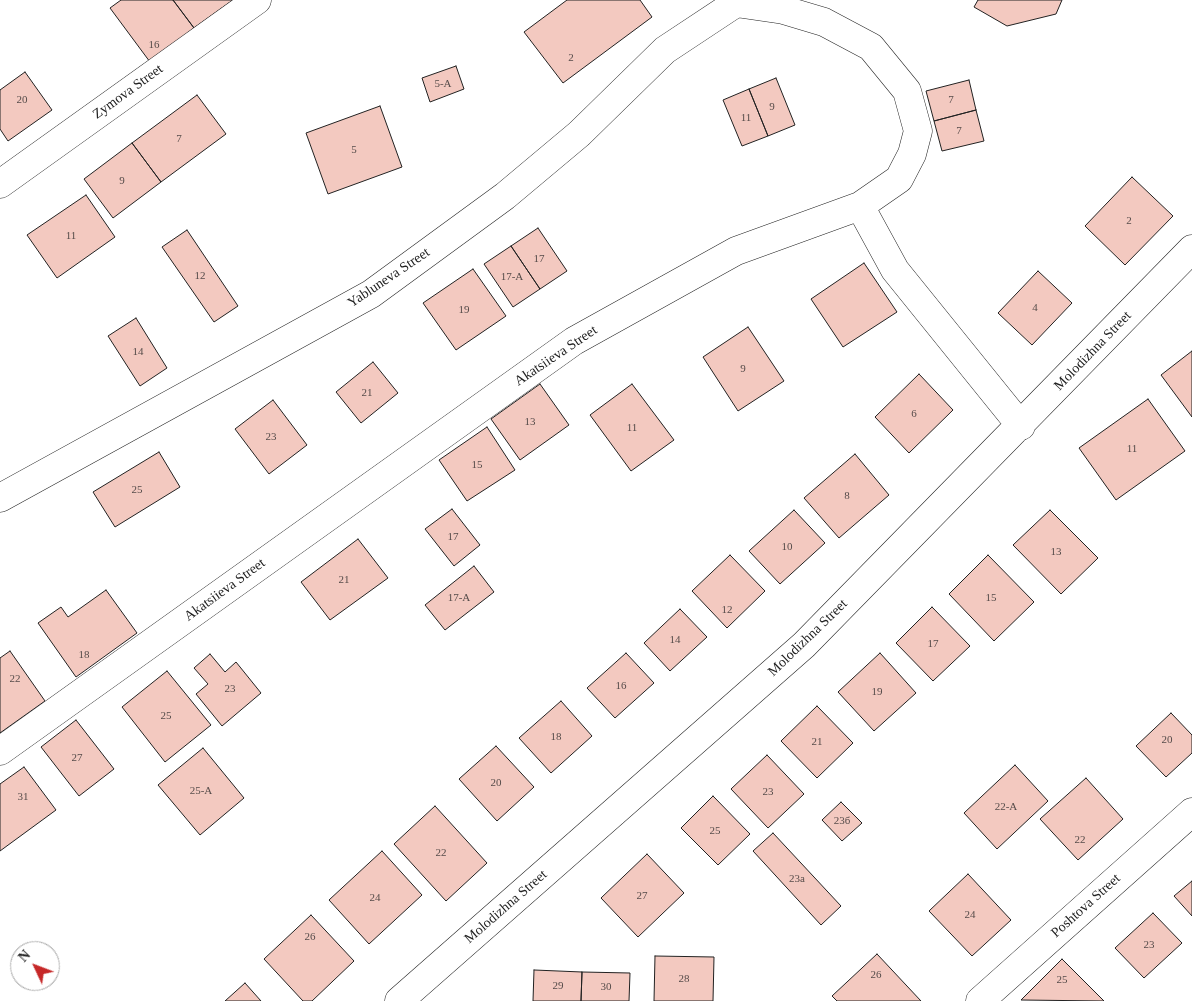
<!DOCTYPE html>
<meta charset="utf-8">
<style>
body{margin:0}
#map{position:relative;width:1192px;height:1001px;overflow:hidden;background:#fff;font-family:Georgia,serif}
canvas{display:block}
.north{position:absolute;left:10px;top:941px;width:50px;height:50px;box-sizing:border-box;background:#fff;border:1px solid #a7a7a7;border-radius:50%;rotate:313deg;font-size:14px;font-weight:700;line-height:20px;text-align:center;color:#222}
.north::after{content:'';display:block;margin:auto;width:18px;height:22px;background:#c62828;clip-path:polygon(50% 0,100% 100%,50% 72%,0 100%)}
</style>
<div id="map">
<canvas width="1192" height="1001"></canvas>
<div class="north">N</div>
</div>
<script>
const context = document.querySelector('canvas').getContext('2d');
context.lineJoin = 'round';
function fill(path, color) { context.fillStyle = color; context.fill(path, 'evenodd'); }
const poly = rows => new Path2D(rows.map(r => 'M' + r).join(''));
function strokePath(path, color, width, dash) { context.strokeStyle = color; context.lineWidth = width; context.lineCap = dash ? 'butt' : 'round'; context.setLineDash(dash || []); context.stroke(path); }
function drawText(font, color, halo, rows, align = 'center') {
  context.font = font + ' Georgia,serif'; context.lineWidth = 4; context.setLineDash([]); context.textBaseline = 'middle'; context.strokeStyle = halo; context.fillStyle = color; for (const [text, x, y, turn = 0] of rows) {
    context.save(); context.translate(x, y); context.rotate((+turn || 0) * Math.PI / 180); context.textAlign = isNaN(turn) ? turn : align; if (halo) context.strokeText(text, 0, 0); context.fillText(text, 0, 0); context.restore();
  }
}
const building = poly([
 [121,0,173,0,194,28,150,62,110,8,121,0],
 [173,0,233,0,194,28,173,0],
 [567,0,640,0,652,17,563,83,524,32,567,0],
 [978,0,1062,0,1056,14,1007,26,974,7,978,0],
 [456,66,464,89,430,102,422,78,456,66],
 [25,72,52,110,8,141,0,129,0,90,25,72],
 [776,78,795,125,768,136,749,89,776,78],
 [969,80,976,110,934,121,926,91,969,80],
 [749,89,768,136,742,146,723,100,749,89],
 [197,95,226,134,161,182,132,143,197,95],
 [380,106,402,167,328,194,306,133,380,106],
 [976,110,984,141,942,151,934,121,976,110],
 [132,143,161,182,113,218,84,179,132,143],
 [1132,177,1173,216,1125,265,1085,226,1132,177],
 [86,195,115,237,57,278,27,235,86,195],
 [538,228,567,271,540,289,511,246,538,228],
 [187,230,238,306,214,322,162,247,187,230],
 [511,246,540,289,513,307,484,264,511,246],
 [864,263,897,312,843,347,811,299,864,263],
 [473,269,506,316,456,350,423,303,473,269],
 [1038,271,1072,303,1032,345,998,313,1038,271],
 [136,318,167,368,140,386,108,336,136,318],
 [748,327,784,381,738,411,703,357,748,327],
 [1192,351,1192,417,1161,375,1192,351],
 [373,362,398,393,361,423,336,392,373,362],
 [919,374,953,410,909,453,875,417,919,374],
 [540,384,569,425,520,460,491,419,540,384],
 [632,384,674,440,631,471,590,415,632,384],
 [1148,399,1185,451,1116,500,1079,448,1148,399],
 [273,400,307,445,269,474,235,429,273,400],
 [487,427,515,470,467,501,439,460,487,427],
 [159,452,180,487,115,527,93,492,159,452],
 [855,454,889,495,839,538,804,498,855,454],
 [452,509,480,545,454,566,425,529,452,509],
 [794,510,825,543,780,584,749,551,794,510],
 [1050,510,1098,558,1061,594,1013,545,1050,510],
 [358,539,388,578,330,620,301,582,358,539],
 [730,555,765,591,727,628,692,591,730,555],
 [988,555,1034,602,994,641,949,594,988,555],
 [474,566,494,592,445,630,425,605,474,566],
 [106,590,137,633,76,677,38,623,61,607,68,617,106,590],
 [932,607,970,646,933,681,896,643,932,607],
 [680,609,707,637,670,671,644,643,680,609],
 [10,651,45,701,0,733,0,658,10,651],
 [626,653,654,683,615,718,587,688,626,653],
 [880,653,916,693,874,731,838,692,880,653],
 [210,654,225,672,236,662,261,693,222,726,196,694,208,684,194,668,210,654],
 [167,671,211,725,165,762,122,707,167,671],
 [561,701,592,736,551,773,519,738,561,701],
 [817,706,853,743,817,778,781,741,817,706],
 [1171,713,1192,735,1192,753,1166,777,1136,746,1171,713],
 [76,720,114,769,79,796,41,747,76,720],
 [496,746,534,787,497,821,459,779,496,746],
 [203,748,244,798,200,835,158,785,203,748],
 [767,755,804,794,768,828,731,789,767,755],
 [1015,765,1048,801,997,849,964,813,1015,765],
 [24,767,56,810,0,851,0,784,24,767],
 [1086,778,1123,819,1078,860,1040,819,1086,778],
 [713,796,750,834,718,865,681,828,713,796],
 [841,802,862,823,842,841,822,820,841,802],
 [435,806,487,863,446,901,394,844,435,806],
 [773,833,841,906,821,925,753,851,773,833],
 [382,851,422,895,369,944,329,900,382,851],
 [647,854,684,893,638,937,601,898,647,854],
 [968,874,1011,920,972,956,929,911,968,874],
 [1192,881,1192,916,1174,896,1192,881],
 [1153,913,1182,943,1144,978,1115,948,1153,913],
 [311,915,354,961,312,1001,303,1001,264,959,311,915],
 [877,954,921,1001,837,1001,832,996,877,954],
 [655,956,714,957,713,1001,654,1001,655,956],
 [1062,959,1104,1001,1021,1000,1062,959],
 [534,970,582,972,581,1001,533,1001,534,970],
 [582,972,630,973,629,1001,581,1001,582,972],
 [245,983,261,1001,225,1001,245,983]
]);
const minor = poly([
 [0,184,257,0],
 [860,206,895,270,1021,426],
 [0,498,371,294,505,196,579,134,665,50,736,3,736,0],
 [0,751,574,341,736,251,860,206,899,179,912,154,918,131,907,91,871,47,824,22,784,10,736,3],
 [399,1001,804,645,1192,249],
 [980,1001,1192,812]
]);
const numberNames = [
 ["16",154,45],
 ["2",571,58],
 ["5-А",443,84],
 ["20",22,100],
 ["7",951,100],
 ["9",772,107],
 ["11",746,118],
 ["7",959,131],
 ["7",179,139],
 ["5",354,150],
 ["9",122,181],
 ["2",1129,221],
 ["11",71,236],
 ["17",539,259],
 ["12",200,276],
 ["17-А",512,277],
 ["4",1035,308],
 ["19",464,310],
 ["14",138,352],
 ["9",743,369],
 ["21",367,393],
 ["6",914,414],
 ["13",530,422],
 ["11",632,428],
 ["23",271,437],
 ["11",1132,449],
 ["15",477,465],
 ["25",137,490],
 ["8",847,496],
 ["17",453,537],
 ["10",787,547],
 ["13",1056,552],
 ["21",344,580],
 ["17-А",459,598],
 ["15",991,598],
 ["12",727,610],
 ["14",675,640],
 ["17",933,644],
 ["18",84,655],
 ["22",15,679],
 ["16",621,686],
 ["23",230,689],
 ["19",877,692],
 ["25",166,716],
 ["18",556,737],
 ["20",1167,740],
 ["21",817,742],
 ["27",77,758],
 ["20",496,783],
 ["25-А",201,791],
 ["23",768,792],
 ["31",23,797],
 ["22-А",1006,807],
 ["23б",842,821],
 ["25",715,831],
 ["22",1080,840],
 ["22",441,853],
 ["23а",797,879],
 ["27",642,896],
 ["24",375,898],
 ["24",970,915],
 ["26",310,937],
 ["23",1149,945],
 ["26",876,975],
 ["28",684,979],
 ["25",1062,980],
 ["29",558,986],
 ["30",606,987]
];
const streetNames = [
 ["Zymova Street",128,92,-36],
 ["Yabluneva Street",389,278,-34],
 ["Molodizhna Street",1093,351,-46],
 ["Akatsiieva Street",556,356,-34],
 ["Akatsiieva Street",225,590,-36],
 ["Molodizhna Street",808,638,-44],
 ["Poshtova Street",1086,906,-42],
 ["Molodizhna Street",506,907,-41]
];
fill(building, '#f3c9c0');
strokePath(building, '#222', 1);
strokePath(minor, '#222', 29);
strokePath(minor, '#fff', 28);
drawText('11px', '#564c4a', null, numberNames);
drawText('14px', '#222', '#fff', streetNames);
</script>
